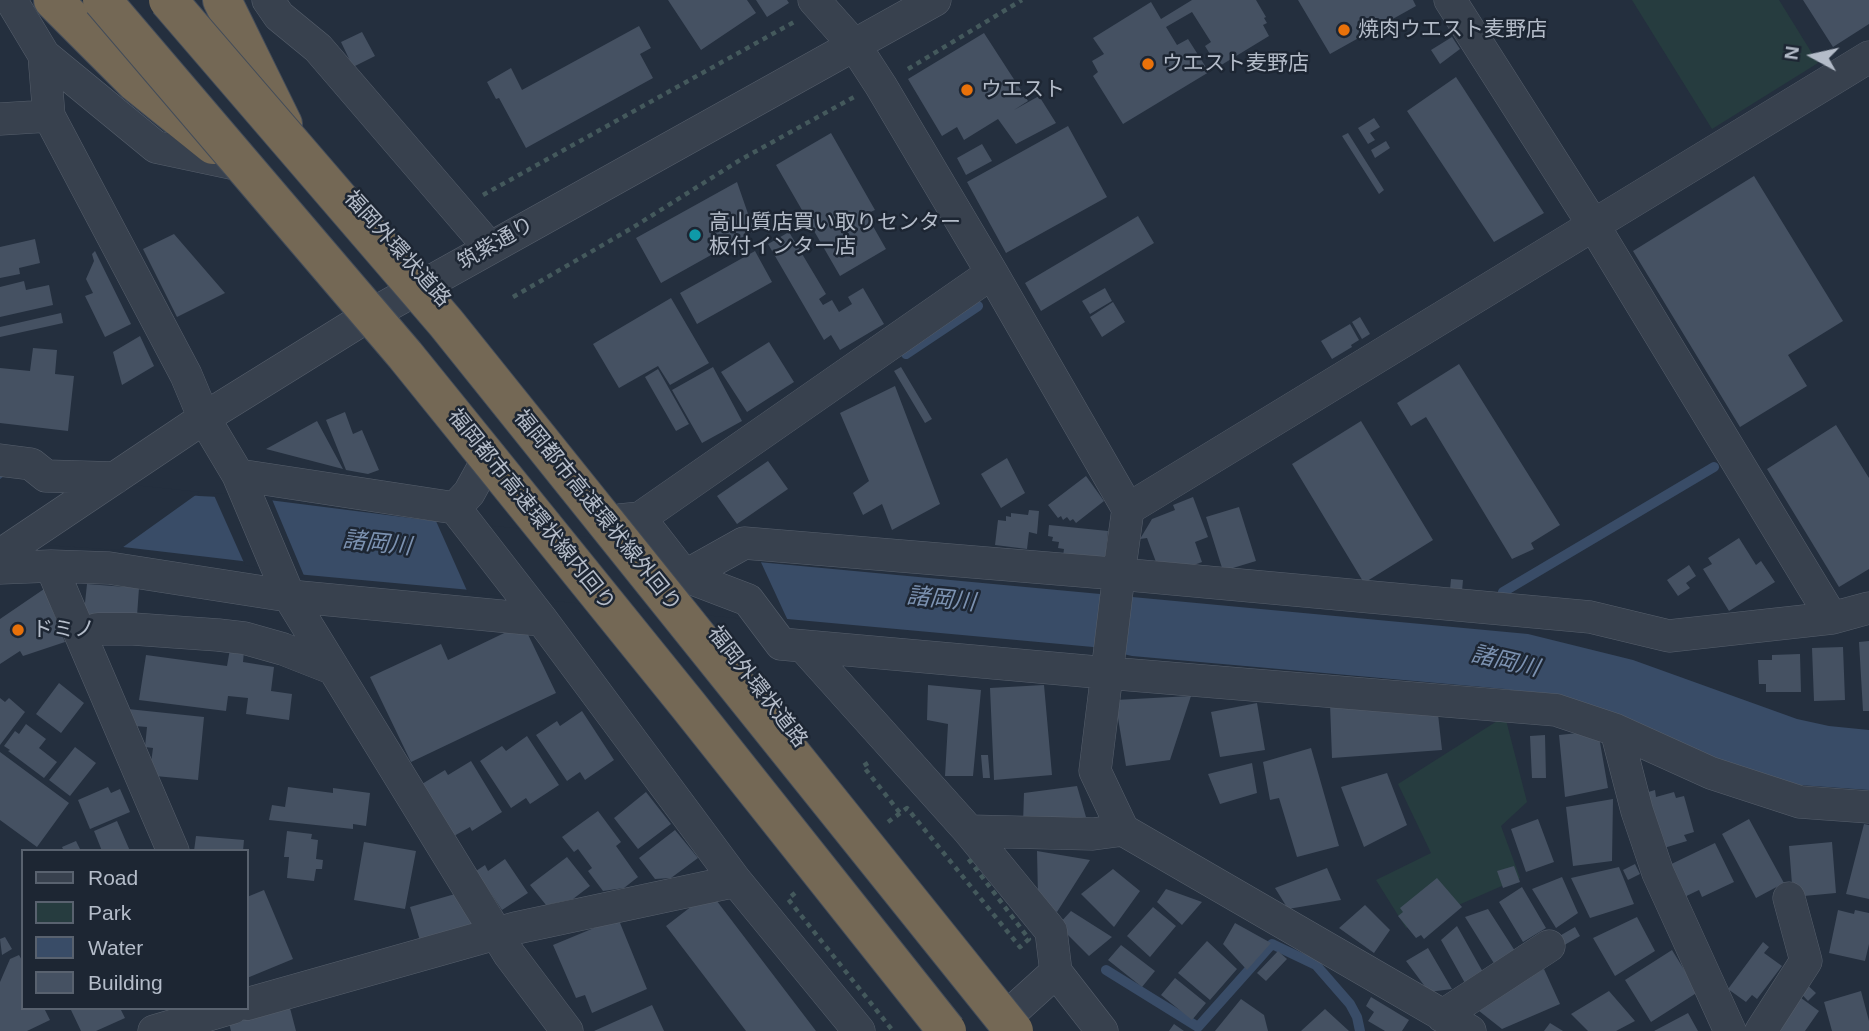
<!DOCTYPE html>
<meta charset="utf-8">
<style>
body{margin:0}
#map{position:relative;width:1869px;height:1031px;overflow:hidden;background:#242f3e;font-family:Helvetica,sans-serif}
canvas{display:block}
.legend{position:absolute;left:21px;top:849px;width:228px;height:161px;box-sizing:border-box;background:#1d2633;border:2px solid #59626f;margin:0;padding:9px 12px;list-style:none;font-size:21px;color:#b4bcc9}
.legend li{display:flex;align-items:center;gap:14px;height:35px}
.legend b{width:35px;border:2px solid #59626f}
.north{position:absolute;left:1778px;top:21px;width:70px;height:70px;-webkit-text-stroke:5px #1d2633;paint-order:stroke;rotate:278deg;font-size:19px;font-weight:700;line-height:28px;text-align:center;color:#b4bcc9}
.north::after{content:'';display:block;margin:auto;width:24px;height:32px;background:#b4bcc9;clip-path:polygon(50% 0,100% 100%,50% 72%,0 100%)}
</style>
<div id="map">
<canvas width="1869" height="1031"></canvas>
<ul class="legend">
<li><b style="height:9px;background:#38414e"></b>Road</li>
<li><b style="height:19px;background:#263c3f"></b>Park</li>
<li><b style="height:19px;background:#394c67"></b>Water</li>
<li><b style="height:19px;background:#455162"></b>Building</li>
</ul>
<div class="north">N</div>
</div>
<script>
const context = document.querySelector('canvas').getContext('2d');
context.lineJoin = 'round';
function fill(path, color) { context.fillStyle = color; context.fill(path, 'evenodd'); }
const poly = rows => new Path2D(rows.map(r => 'M' + r).join(''));
function strokePath(path, color, width, dash) { context.strokeStyle = color; context.lineWidth = width; context.lineCap = dash ? 'butt' : 'round'; context.setLineDash(dash || []); context.stroke(path); }
function drawText(font, color, halo, rows, align = 'center') {
  context.font = font + ' Helvetica,"Noto Sans JP",sans-serif'; context.lineWidth = 5; context.setLineDash([]); context.textBaseline = 'middle'; context.strokeStyle = halo; context.fillStyle = color; for (const [text, x, y, turn = 0] of rows) {
    context.save(); context.translate(x, y); context.rotate((+turn || 0) * Math.PI / 180); context.textAlign = isNaN(turn) ? turn : align; if (halo) context.strokeText(text, 0, 0); context.fillText(text, 0, 0); context.restore();
  }
}
const green = poly([
 [1632,0,1779,0,1818,63,1712,129],
 [1505,716,1527,802,1501,826,1520,878,1406,928,1376,880,1431,853,1398,784]
]);
const water = poly([
 [0,475,199,496,261,499,758,562,1528,634,1633,660,1797,719,1829,726,1869,730,1869,790,1799,785,1756,776,1565,700,1505,689,1132,656,1093,647,296,574,242,561,123,547,0,538]
]);
const pier = poly([
 [10,472,200,492,119,550,0,542,0,479],
 [213,493,271,497,305,578,245,565],
 [436,521,515,528,759,558,789,623,468,593]
]);
const stream = poly([
 [906,354,978,306],
 [1503,592,1714,467],
 [1106,970,1198,1027,1272,944,1316,965,1350,1004,1357,1017,1360,1031]
]);
const building = poly([
 [668,0,747,0,756,13,701,50],
 [756,0,787,0,789,3,767,17],
 [1192,0,1256,0,1266,17,1264,18,1267,23,1263,25,1269,36,1218,67,1205,46,1211,42,1192,12,1166,27,1177,45,1188,39,1209,72,1123,124,1093,76,1098,72,1092,61,1104,54,1093,38,1151,2,1161,19],
 [1298,0,1413,0,1416,6,1330,54],
 [1803,0,1869,0,1869,24,1833,47],
 [639,26,651,48,640,54,653,78,526,148,499,98,496,99,487,82,511,68,522,90],
 [362,32,375,56,353,67,341,42],
 [984,33,1028,101,1014,110,1039,96,1056,123,1016,144,998,119,964,140,957,127,942,136,908,79],
 [1452,37,1460,49,1440,64,1431,50],
 [1456,77,1544,213,1494,242,1407,111],
 [1374,118,1380,127,1370,133,1375,140,1368,144,1358,128],
 [1068,126,1107,197,1006,253,967,182],
 [831,133,875,210,866,214,886,249,840,276,776,165],
 [1348,133,1384,190,1379,194,1342,136],
 [1386,141,1390,148,1375,158,1371,150],
 [982,144,992,161,966,175,957,158],
 [1754,176,1843,321,1788,355,1807,386,1740,427,1633,251],
 [737,182,754,231,661,283,636,238],
 [1138,216,1154,243,1041,311,1025,283],
 [789,232,826,294,819,299,823,305,832,300,839,312,852,304,848,297,863,288,884,324,840,350,831,335,824,340,768,244],
 [174,234,225,293,177,317,143,249],
 [35,239,40,263,19,268,20,274,0,278,0,247],
 [95,251,131,324,105,337,85,296,93,293,86,279,94,261,92,254],
 [755,251,772,282,697,324,680,293],
 [24,281,26,290,49,285,53,305,0,317,0,287],
 [1105,288,1112,301,1090,314,1082,301],
 [671,298,709,363,670,385,658,366,619,388,593,344],
 [1113,302,1125,322,1102,337,1090,317],
 [61,313,63,323,0,337,0,327],
 [1360,317,1370,334,1362,339,1352,322],
 [1350,324,1359,340,1351,345,1352,347,1332,359,1321,341],
 [140,336,154,366,122,385,113,352],
 [769,342,794,382,747,412,721,372],
 [33,348,57,350,55,374,74,376,68,431,0,423,0,368,30,371],
 [1459,364,1560,525,1531,543,1534,549,1512,559,1426,417,1411,426,1397,403],
 [713,367,742,421,702,443,672,390],
 [901,367,932,419,925,423,894,371],
 [658,369,689,424,676,431,645,377],
 [895,386,940,504,892,530,882,504,863,515,853,493,869,481,840,413],
 [345,412,353,434,362,430,379,470,368,474,346,470,326,420],
 [317,421,343,469,266,449],
 [1361,421,1433,540,1364,583,1292,464],
 [1836,425,1869,478,1869,569,1839,587,1767,469],
 [1007,458,1025,493,1001,508,981,474],
 [768,461,788,489,737,524,717,496],
 [1086,476,1104,501,1076,523,1073,519,1070,521,1067,517,1063,520,1061,516,1058,518,1048,505],
 [1193,497,1208,537,1195,542,1202,562,1181,570,1178,563,1159,570,1147,538,1140,539,1152,519,1175,510,1173,505],
 [1239,507,1256,561,1223,571,1206,517],
 [1029,510,1039,511,1037,534,1029,532,1027,549,995,545,998,520,1006,521,1006,516,1011,517,1011,513,1028,515],
 [1049,525,1108,531,1105,561,1063,556,1064,549,1058,548,1059,542,1052,541,1053,537,1048,536],
 [1739,538,1756,565,1761,561,1775,582,1729,611,1703,569,1712,564,1708,558],
 [1689,565,1696,576,1686,583,1690,588,1678,596,1667,580],
 [1451,579,1463,580,1462,591,1450,590],
 [87,584,139,588,137,616,83,622],
 [44,589,65,642,23,656,20,651,0,664,0,619],
 [523,624,556,693,411,762,370,677,441,644,448,660],
 [1869,641,1869,711,1863,711,1859,642],
 [1843,647,1845,700,1814,701,1812,648],
 [230,649,244,651,243,662,274,667,271,691,292,694,289,720,246,714,248,698,228,696,226,711,139,700,146,655,227,666],
 [1800,654,1801,692,1766,692,1766,684,1759,684,1758,660,1772,660,1772,655],
 [59,683,84,703,61,733,36,714],
 [928,685,981,690,973,776,945,776,948,724,927,720],
 [1044,685,1052,775,994,780,990,688],
 [1191,696,1170,760,1126,766,1115,700],
 [0,698,5,702,9,698,25,712,0,745],
 [1257,703,1265,750,1220,757,1211,712],
 [1330,704,1438,714,1442,750,1332,758],
 [128,709,204,717,198,780,155,776,151,763,153,748,145,747,147,727,135,726],
 [582,711,614,760,585,780,580,772,567,781,536,735,557,721,560,726],
 [26,724,46,739,39,748,57,762,44,778,8,751,10,750,4,746,15,731,19,734],
 [1598,731,1608,788,1565,797,1559,735],
 [1545,735,1546,778,1532,778,1530,736],
 [527,736,559,785,530,804,526,798,511,808,480,761,502,746,506,751],
 [75,747,96,763,70,796,49,780],
 [1311,748,1339,846,1297,857,1279,798,1270,800,1263,762],
 [0,752,69,803,37,847,0,820],
 [981,755,988,755,990,778,983,778],
 [471,761,502,812,472,831,470,827,454,836,422,784,445,770,448,775],
 [1252,763,1257,793,1220,804,1208,774],
 [1387,773,1407,825,1364,847,1341,787],
 [1077,786,1086,817,1023,824,1024,793],
 [108,787,111,793,120,789,130,812,90,829,78,800],
 [288,787,333,793,333,788,370,793,366,826,353,824,353,829,269,820,272,805,285,807],
 [1655,790,1656,797,1674,792,1676,798,1684,796,1694,832,1684,835,1687,841,1654,851,1638,795],
 [646,792,671,824,638,849,614,818],
 [1613,799,1612,861,1573,866,1566,807],
 [598,811,621,842,616,846,638,877,624,888,603,891,588,871,592,868,578,849,574,852,562,837],
 [1538,819,1554,862,1526,872,1511,829],
 [1749,819,1784,883,1756,898,1722,834],
 [117,821,130,851,102,851,94,831],
 [1864,824,1869,825,1869,899,1846,894],
 [675,830,698,858,671,878,655,879,639,858],
 [287,831,312,834,311,839,318,840,316,859,323,860,322,869,316,869,314,881,287,878,289,857,284,857],
 [196,836,244,840,243,851,194,851],
 [76,841,81,851,64,851,62,847],
 [364,842,416,851,405,909,354,900],
 [1832,842,1836,893,1793,897,1789,846],
 [1715,843,1734,882,1702,897,1699,890,1676,901,1661,869],
 [1037,851,1090,860,1057,912,1038,897],
 [567,857,590,886,573,899,546,905,530,885],
 [505,859,528,893,502,910,476,871,485,865,488,871],
 [1635,864,1640,874,1628,880,1623,870],
 [1514,866,1520,882,1503,888,1497,871],
 [1619,867,1634,904,1590,918,1571,878],
 [1327,868,1341,900,1288,909,1275,888],
 [1113,869,1140,891,1114,927,1081,894],
 [1562,877,1578,913,1556,928,1532,889],
 [1437,878,1462,907,1424,939,1421,935,1416,938,1398,916,1403,912,1400,908],
 [1522,887,1546,928,1523,942,1499,902],
 [1166,889,1202,902,1182,925,1157,902],
 [264,890,293,959,247,978,247,897],
 [710,892,816,1031,746,1031,666,926],
 [455,894,472,919,471,929,421,944,410,907],
 [1365,905,1390,930,1374,953,1339,928],
 [1153,907,1176,926,1150,957,1127,936],
 [1488,909,1515,951,1495,965,1465,917],
 [1838,910,1854,914,1855,910,1869,913,1869,944,1865,961,1829,953],
 [1071,911,1112,937,1089,956,1058,925],
 [1637,917,1655,951,1615,976,1593,938],
 [618,918,647,989,592,1013,585,995,576,998,553,945],
 [1235,923,1271,943,1247,970,1223,944],
 [1457,926,1484,974,1466,985,1441,940],
 [1575,927,1580,936,1561,947,1556,938],
 [5,937,12,949,2,955,0,939],
 [1207,941,1237,969,1210,1000,1178,973],
 [1763,942,1769,947,1764,953,1782,966,1757,999,1752,995,1746,1002,1728,989],
 [1121,945,1155,971,1142,987,1108,960],
 [1428,948,1452,989,1429,992,1406,961],
 [1672,950,1698,992,1651,1022,1625,980],
 [1278,951,1287,959,1266,981,1257,973],
 [19,955,23,962,23,1008,44,1008,50,1020,27,1031,0,1031,0,982,10,959],
 [1544,969,1560,1004,1502,1029,1474,1007],
 [1175,978,1206,1003,1192,1020,1161,995],
 [1802,980,1816,993,1808,1001,1795,987],
 [1609,991,1635,1021,1616,1031,1588,1031,1571,1014],
 [1861,991,1869,1021,1869,1031,1832,1031,1824,1002],
 [1797,995,1819,1011,1805,1031,1771,1031],
 [1371,997,1409,1020,1402,1031,1385,1031,1368,1021,1374,1012,1366,1006],
 [1241,999,1264,1015,1268,1031,1215,1031],
 [652,1005,664,1031,594,1031],
 [74,1008,120,1008,125,1018,96,1031,81,1031,71,1010],
 [290,1008,296,1031,231,1031,229,1023],
 [1325,1009,1349,1031,1301,1031],
 [1688,1013,1698,1031,1654,1031],
 [1550,1023,1563,1031,1544,1031],
 [1174,1024,1184,1031,1169,1031]
]);
const path = poly([
 [908,69,1022,0],
 [483,195,794,22],
 [513,297,632,228,740,160,854,97],
 [868,763,863,766,900,813]
]);
const minor = poly([
 [11,0,44,55,49,116,186,375,204,418,238,475,289,596,509,954,567,1031],
 [268,0,279,16,318,48,489,247],
 [1450,0,1594,226,1832,618],
 [44,55,156,147,236,164],
 [0,119,49,116],
 [0,460,31,464,46,476,115,478],
 [238,475,455,508,542,620,736,881,859,1031],
 [455,508,469,493,490,455],
 [1128,509,1869,57],
 [640,518,685,576,748,600,781,644,1107,673,1119,574,1590,617,1669,636,1832,618,1869,608],
 [620,520,640,518,992,273],
 [0,555,204,418,365,318,935,0],
 [51,566,173,851],
 [0,568,51,566,109,568,289,596,542,620],
 [685,576,744,543,1119,574,1128,509,992,273,881,86,855,46,814,0],
 [80,634,98,629,133,629,218,635,244,638,283,649,334,669],
 [803,646,969,831,1051,931,1056,972,1102,1031],
 [1616,730,1637,811,1658,873,1730,1031],
 [1123,830,1095,771,1107,673,1556,710,1616,730,1711,773,1800,802,1869,807],
 [969,831,1093,834,1123,830,1470,1031],
 [247,1004,516,928,736,881],
 [1013,1011,1056,972],
 [1442,1016,1549,946],
 [154,1031,232,1008],
 [1761,1031,1806,961,1789,898]
]);
const highway = poly([
 [53,0,136,83,213,145],
 [222,0,283,124]
]);
const pathBridge = poly([
 [888,822,907,808,1020,947,1029,939,967,857],
 [795,893,788,899,893,1031]
]);
const highwayBridge = poly([
 [102,0,405,355,688,705,947,1031],
 [168,0,446,323,1014,1031]
]);
const markers = [
 [1344,30,7,"#e8710a"],
 [1148,64,7,"#e8710a"],
 [967,90,7,"#e8710a"],
 [695,235,7,"#0f9aa8"],
 [18,630,7,"#e8710a"]
];
const poiNames = [
 ["焼肉ウエスト麦野店",1358,30],
 ["ウエスト麦野店",1162,64],
 ["ウエスト",981,90],
 ["高山質店買い取りセンター",709,223],
 ["板付インター店",709,247],
 ["ドミノ",32,630]
];
const streetNames = [
 ["筑紫通り",496,244,-30],
 ["福岡外環状道路",397,249,48],
 ["福岡都市高速環状線内回り",531,510,51],
 ["福岡都市高速環状線外回り",597,511,51],
 ["福岡外環状道路",757,687,52]
];
const waterNames = [
 ["諸岡川",377,544,6],
 ["諸岡川",941,600,6],
 ["諸岡川",1505,662,13]
];
fill(green, '#263c3f');
fill(water, '#394c67');
fill(pier, '#242f3e');
strokePath(stream, '#394c67', 10);
fill(building, '#455162');
strokePath(minor, '#565f6c', 33);
strokePath(highway, '#434c59', 40);
strokePath(path, '#44595c', 4.5, [5, 5]);
strokePath(minor, '#38414e', 32);
strokePath(highway, '#746855', 38);
strokePath(highwayBridge, '#434c59', 40, []);
strokePath(pathBridge, '#44595c', 4.5, [5, 5]);
strokePath(highwayBridge, '#746855', 38);
for (const [x, y, r, color] of markers) { const dot = new Path2D(); dot.arc(x, y, r, 0, 2 * Math.PI); context.fillStyle = color; context.fill(dot); strokePath(dot, '#1d2633', 2.5); }
drawText('21px', '#b4bcc9', '#1d2633', poiNames, 'left');
drawText('21px', '#b4bcc9', '#1d2633', streetNames);
drawText('italic 23px', '#7c92b1', '#1d2633', waterNames);
</script>
